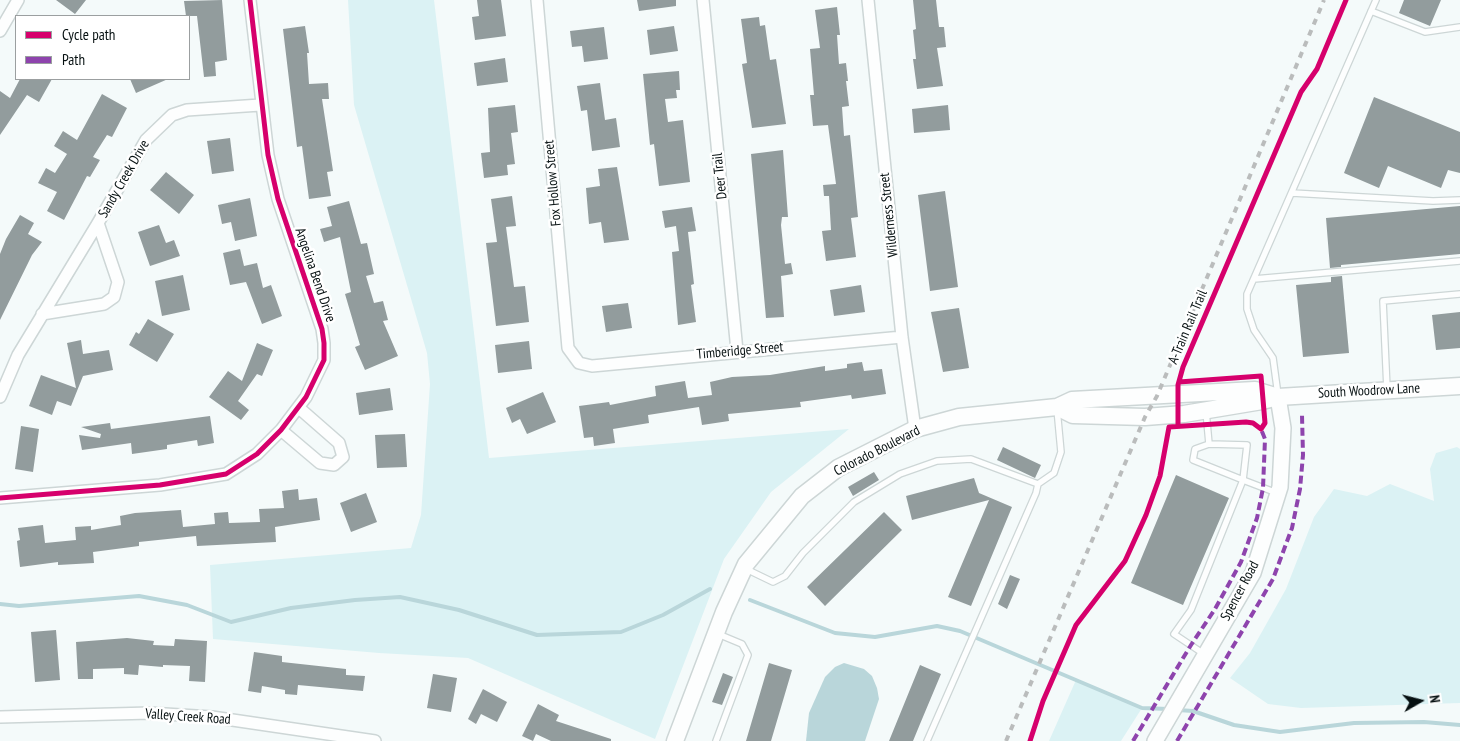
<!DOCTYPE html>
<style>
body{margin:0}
#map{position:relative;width:1460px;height:741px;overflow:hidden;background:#f4fafa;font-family:"PT Sans Narrow",sans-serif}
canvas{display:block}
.legend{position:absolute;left:15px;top:15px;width:175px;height:65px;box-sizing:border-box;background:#fff;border:1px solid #9b9fa0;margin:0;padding:6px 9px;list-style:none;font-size:15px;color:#061011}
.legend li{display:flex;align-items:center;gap:10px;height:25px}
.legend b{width:25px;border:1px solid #9b9fa0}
.north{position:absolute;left:1395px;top:676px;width:50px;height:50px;-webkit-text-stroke:4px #fff;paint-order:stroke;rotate:82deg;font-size:14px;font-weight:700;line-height:20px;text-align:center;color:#061011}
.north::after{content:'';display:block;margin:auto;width:18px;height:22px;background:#061011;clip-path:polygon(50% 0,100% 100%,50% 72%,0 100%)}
</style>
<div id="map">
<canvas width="1460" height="741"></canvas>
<ul class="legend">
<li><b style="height:6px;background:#d6006c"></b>Cycle path</li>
<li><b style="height:6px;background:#8e44ad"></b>Path</li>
</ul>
<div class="north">N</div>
</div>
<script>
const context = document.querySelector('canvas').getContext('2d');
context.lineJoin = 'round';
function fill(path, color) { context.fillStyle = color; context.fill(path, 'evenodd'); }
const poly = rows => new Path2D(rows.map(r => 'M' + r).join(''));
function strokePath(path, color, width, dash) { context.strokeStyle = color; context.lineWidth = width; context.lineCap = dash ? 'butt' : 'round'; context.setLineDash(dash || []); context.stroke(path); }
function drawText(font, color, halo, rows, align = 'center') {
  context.font = font + ' "PT Sans Narrow",sans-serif'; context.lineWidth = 5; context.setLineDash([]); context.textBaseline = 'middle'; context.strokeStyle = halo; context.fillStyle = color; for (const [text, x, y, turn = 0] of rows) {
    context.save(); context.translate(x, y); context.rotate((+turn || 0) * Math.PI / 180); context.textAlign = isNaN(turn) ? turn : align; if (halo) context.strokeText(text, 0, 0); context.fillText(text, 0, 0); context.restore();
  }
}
const green = poly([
 [348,0,434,0,489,458,849,429,771,492,724,559,655,739,468,658,379,653,213,639,210,565,411,548,421,515,430,384,427,353,354,105],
 [1457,447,1460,449,1460,703,1301,708,1268,704,1230,678,1250,653,1286,589,1314,517,1334,489,1367,496,1390,484,1434,501,1430,469,1436,453],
 [1076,680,1142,708,1121,741,1049,741]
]);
const water = poly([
 [844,663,864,669,872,676,877,688,879,699,865,741,806,741,809,713,825,677,835,667]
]);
const stream = poly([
 [750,600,835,633,875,637,937,626,960,631,1142,708,1168,709],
 [0,604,19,606,139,596,187,605,231,622,291,608,355,600,400,597,459,610,537,635,621,632,663,615,710,589],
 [1178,710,1193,711,1234,725,1280,732,1354,723,1424,722,1460,725]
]);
const building = poly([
 [56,0,86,0,75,14],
 [222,0,227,60,215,62,216,76,204,77,197,16,186,16,184,1],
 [477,0,501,0,506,36,475,40,472,17,479,16],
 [637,0,676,0,676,6,639,11],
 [913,0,936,0,939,27,944,27,946,47,937,48,943,86,917,89,913,59,916,59,913,30,916,29],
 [1404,0,1441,0,1430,26,1399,13],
 [837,7,840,35,837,35,839,64,846,63,848,81,846,81,849,106,842,107,844,136,850,135,858,217,851,218,856,257,826,261,822,231,831,230,829,196,824,196,823,185,836,184,828,125,813,126,810,95,814,95,810,49,820,48,815,10],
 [759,17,760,26,765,25,770,60,776,59,786,124,752,128,742,64,747,63,741,19],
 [305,26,309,53,307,53,309,84,328,83,329,99,322,99,333,171,327,172,331,196,309,199,302,146,297,147,283,29],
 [674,26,678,51,650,55,647,30],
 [604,27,608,59,584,62,582,46,572,47,570,31],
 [505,58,508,82,477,86,474,63],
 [679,71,680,90,676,90,677,98,665,99,668,122,683,120,690,182,659,186,654,144,650,145,643,74],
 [20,79,52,79,39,102,27,95,0,135,0,91,10,98],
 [130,79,168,79,136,93],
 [600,83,605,120,616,118,620,147,592,151,587,110,581,111,577,86],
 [102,94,127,108,112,137,107,135,93,157,100,160,90,177,87,176,64,220,47,211,57,192,38,183,46,168,55,173,67,154,54,146,63,131,77,140],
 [1374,97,1460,132,1460,173,1448,170,1441,188,1388,166,1379,188,1344,173],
 [515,105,518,132,511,133,515,164,507,165,508,175,484,178,481,153,490,152,488,108],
 [948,105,950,130,914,133,912,109],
 [230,138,234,171,212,174,207,141],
 [783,150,788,217,782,217,781,225,785,264,791,263,793,274,781,276,784,317,766,318,751,154],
 [617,167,629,240,604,243,601,222,589,224,586,188,600,186,598,169],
 [166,172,194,195,179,214,150,190],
 [945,191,958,287,930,291,918,195],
 [512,196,516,226,506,227,514,287,525,286,529,322,496,326,486,243,497,242,491,199],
 [250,198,257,236,235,241,231,222,222,224,218,205],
 [349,201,361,244,367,243,374,274,366,276,374,303,383,301,388,320,383,321,398,356,365,370,355,347,360,345,345,294,351,292,340,237,324,242,320,229,332,226,327,207],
 [1460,206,1460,254,1341,265,1341,267,1330,268,1326,218],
 [692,207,696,231,688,232,694,284,691,285,696,322,678,325,672,252,679,251,676,226,665,228,662,211],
 [20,215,34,223,28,234,42,242,32,255,0,320,0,254,6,239],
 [159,225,166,243,174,240,180,256,150,266,138,232],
 [240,249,244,266,257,263,263,288,271,285,282,316,262,324,246,282,230,285,223,253],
 [183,275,190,310,162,316,155,281],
 [1342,276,1349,353,1303,357,1296,285,1331,282,1331,277],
 [861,285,865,312,834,316,830,290],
 [628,303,632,328,606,332,602,306],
 [959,308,969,368,943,372,931,312],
 [1460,312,1460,348,1436,350,1432,315],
 [148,319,174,334,157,362,129,345,136,332,139,334],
 [81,340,83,354,109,350,113,370,83,376,71,406,57,401,52,415,29,406,41,375,76,388,67,343],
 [529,341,532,369,498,373,495,345],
 [257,343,273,350,262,376,257,374,238,401,249,410,241,420,209,397,228,371,242,381],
 [862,362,864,371,882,369,886,394,852,399,851,395,800,402,801,407,728,414,729,421,702,425,699,407,648,415,649,423,613,429,615,443,594,446,593,437,584,438,579,406,609,402,610,405,656,396,655,386,685,381,688,398,712,395,710,382,732,377,770,375,825,366,825,371,847,368,847,364],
 [390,388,393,410,359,415,356,393],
 [543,392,556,422,527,434,520,419,512,423,506,408],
 [210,416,214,443,198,446,197,440,167,445,167,449,132,454,131,443,82,450,79,435,100,438,101,434,81,427,110,423,111,429],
 [21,426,39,429,33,472,15,469],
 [405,434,407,467,377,468,375,435],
 [1003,447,1041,465,1035,478,997,460],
 [874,472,879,480,853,496,848,487],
 [1176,475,1229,498,1183,605,1131,583],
 [974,478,979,493,1012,507,971,606,948,597,989,500,912,520,906,496],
 [298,489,299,500,317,498,320,520,275,527,276,542,197,546,196,536,139,542,139,546,93,552,94,563,58,565,58,562,20,567,17,541,20,540,18,528,43,525,45,543,76,540,75,527,91,526,91,530,121,525,120,516,135,513,181,510,183,527,215,524,214,513,228,512,229,523,260,522,259,509,284,508,282,491],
 [366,493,377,522,351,532,340,503],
 [884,512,902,530,825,606,807,587],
 [1010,575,1020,579,1007,609,998,604],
 [56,630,60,680,35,682,31,632],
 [127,638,154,641,153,645,174,646,175,639,207,641,205,682,189,681,190,666,163,665,163,667,139,665,138,675,124,674,124,668,93,669,93,679,78,679,76,642],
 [254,652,282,656,282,662,346,669,346,675,365,676,363,691,298,685,297,695,285,694,285,690,262,686,261,693,248,691],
 [769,663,792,670,771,741,746,741],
 [920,665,941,674,920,724,913,741,889,741],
 [723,673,733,677,722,705,712,702],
 [433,674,457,678,451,712,427,708],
 [483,689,507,702,497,722,481,714,476,724,468,719],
 [538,704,559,715,556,721,611,739,611,741,551,741,536,734,533,741,522,736]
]);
const service = poly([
 [1371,11,1425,32,1460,27],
 [1292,193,1433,201,1460,200],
 [1254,279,1460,261],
 [1387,389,1383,301,1460,294],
 [1278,395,1273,358,1254,330,1247,309,1247,294,1376,0],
 [1206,411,1209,444],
 [746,569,773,582,785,576,803,553,854,502,900,474,937,461,971,459,1038,484],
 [1204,654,1174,634,1191,610,1243,480,1247,445,1209,444,1195,449,1193,460,1243,480,1277,493],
 [716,741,748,655,742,644,718,634],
 [927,741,1036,493,1038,484,1054,473,1061,452,1057,409]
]);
const minor = poly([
 [537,0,568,348,579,363,592,366,902,337],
 [703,0,737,351],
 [868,0,902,337,915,429],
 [0,31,18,0],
 [42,314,104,304,114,297,118,282,98,223],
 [0,397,18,355,98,223,146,140,172,115,187,110,260,105],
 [281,430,320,463,334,465,343,457,339,443,299,408],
 [0,498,160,485,226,474,257,454,281,430,306,397,324,360,324,343,322,329,278,199,268,155,250,0],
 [0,717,150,713,212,717,375,741]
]);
const tertiary = poly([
 [1155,741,1253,573,1280,487,1283,428,1278,397]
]);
const secondary = poly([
 [1057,407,1073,415,1145,417,1184,414,1262,401,1278,397,1460,386],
 [675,741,724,612,746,564,802,496,838,468,915,429,959,417,1057,407,1072,400,1255,390,1278,397]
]);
const rail = poly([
 [1006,741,1145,417,1157,396,1324,0]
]);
const quiet = poly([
 [1133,741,1191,645,1215,609,1241,562,1257,518,1263,488,1265,439,1261,429],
 [1177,741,1273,579,1292,528,1300,489,1303,455,1302,415]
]);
const cycleway = poly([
 [1178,426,1178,385,1183,367,1301,92,1317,69,1346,0],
 [0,498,160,485,226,474,257,454,281,430,306,397,324,360,324,343,322,329,278,199,268,155,250,0],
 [1030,741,1043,701,1076,625,1125,561,1146,515,1160,476,1169,427,1246,422,1253,423,1261,429,1265,423,1261,376,1179,382]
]);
const streetNames = [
 ["Deer Trail",720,176,-96],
 ["Sandy Creek Drive",124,179,-60],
 ["Fox Hollow Street",553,183,-95],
 ["Wilderness Street",889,215,-96],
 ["Angelina Bend Drive",315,275,71],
 ["A-Train Rail Trail",1188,327,-67],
 ["Timberidge Street",740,351,-5],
 ["South Woodrow Lane",1369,391,-3],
 ["Colorado Boulevard",877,451,-27],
 ["Spencer Road",1240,591,-62],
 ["Valley Creek Road",188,717,4]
];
fill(green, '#dbf2f4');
fill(water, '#b9d6da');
strokePath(stream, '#b9d6da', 4);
fill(building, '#929c9d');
strokePath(service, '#cdd6d6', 8);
strokePath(minor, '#cdd6d6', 14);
strokePath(tertiary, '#cdd6d6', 18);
strokePath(secondary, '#cdd6d6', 19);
strokePath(service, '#fdfefe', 5.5);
strokePath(minor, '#fdfefe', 11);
strokePath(tertiary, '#fdfefe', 15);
strokePath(secondary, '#fdfefe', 16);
strokePath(rail, '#babcbc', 4, [6, 6]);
strokePath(quiet, '#8e44ad', 4, [8, 4]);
strokePath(cycleway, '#d6006c', 5);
drawText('14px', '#061011', '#fff', streetNames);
</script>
